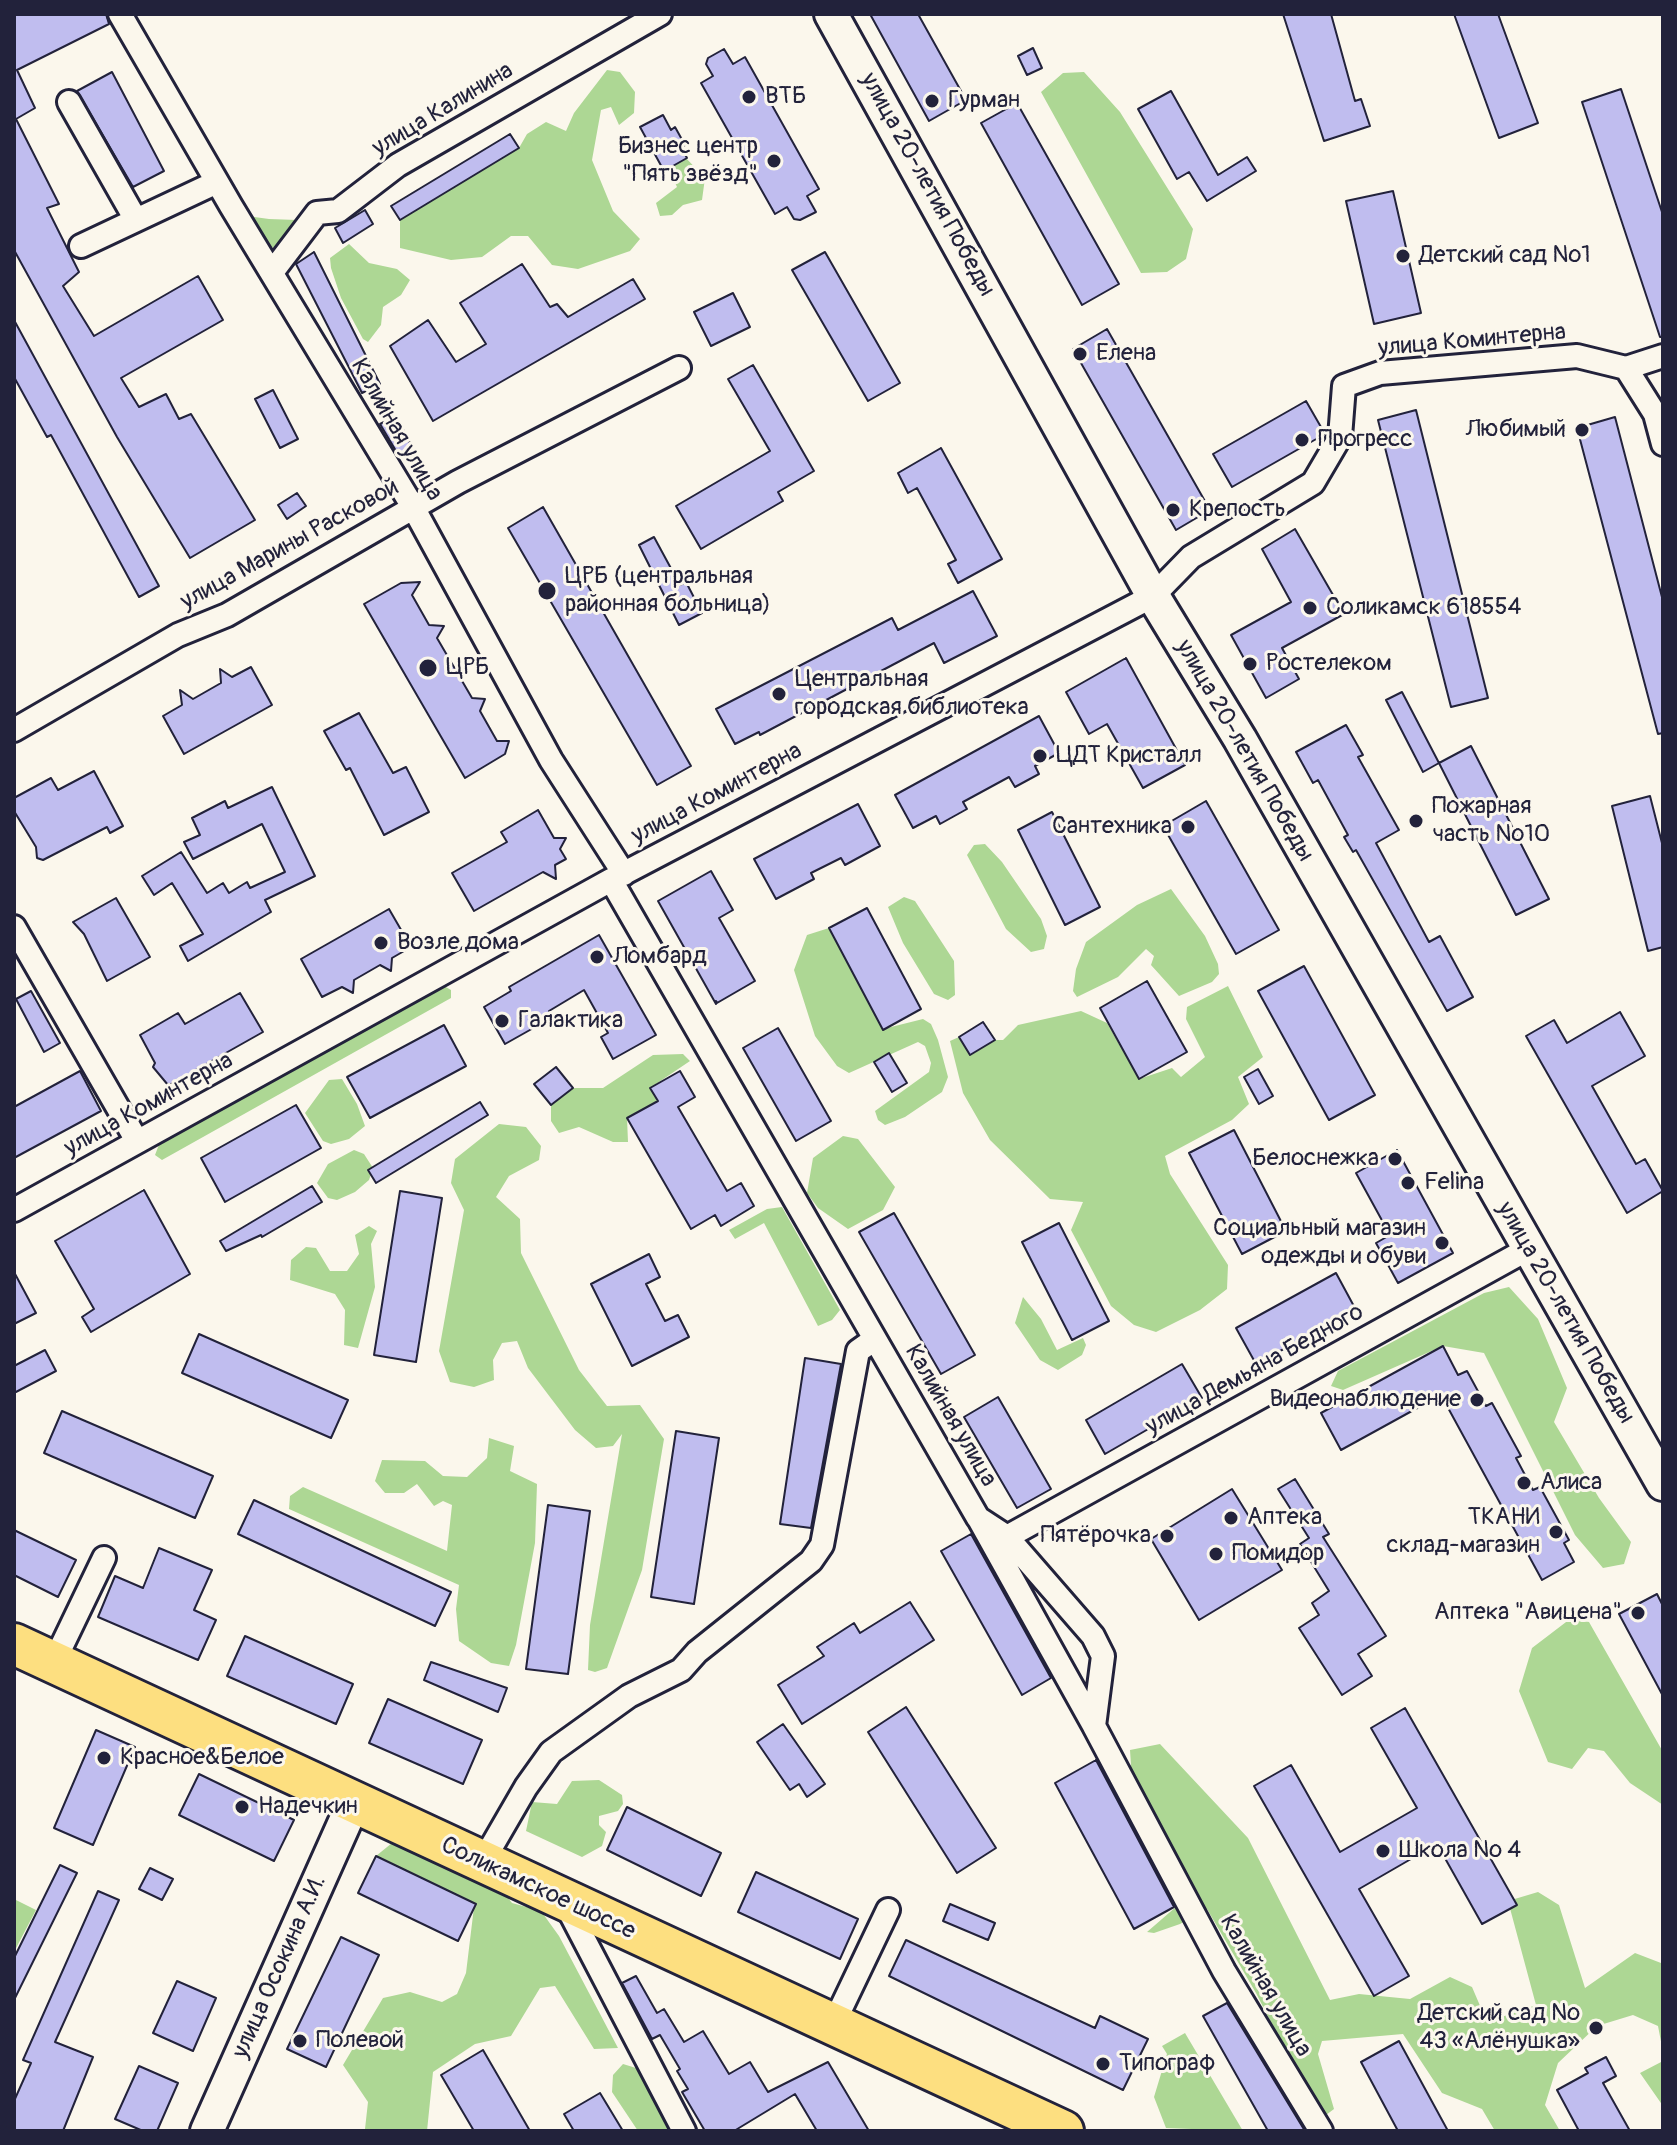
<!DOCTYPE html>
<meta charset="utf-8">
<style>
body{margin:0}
#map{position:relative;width:1677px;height:2145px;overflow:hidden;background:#fbf7ec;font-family:Pangolin,sans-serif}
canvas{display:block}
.frame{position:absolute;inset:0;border:16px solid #22223b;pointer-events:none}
</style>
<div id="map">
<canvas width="1677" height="2145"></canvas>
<div class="frame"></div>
</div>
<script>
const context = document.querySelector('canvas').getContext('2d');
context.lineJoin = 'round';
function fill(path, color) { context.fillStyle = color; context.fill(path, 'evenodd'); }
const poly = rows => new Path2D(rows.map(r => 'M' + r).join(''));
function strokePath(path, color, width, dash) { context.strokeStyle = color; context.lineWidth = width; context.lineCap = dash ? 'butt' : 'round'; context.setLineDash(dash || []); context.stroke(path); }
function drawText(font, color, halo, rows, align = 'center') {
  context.font = font + ' Pangolin,sans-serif'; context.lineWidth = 6; context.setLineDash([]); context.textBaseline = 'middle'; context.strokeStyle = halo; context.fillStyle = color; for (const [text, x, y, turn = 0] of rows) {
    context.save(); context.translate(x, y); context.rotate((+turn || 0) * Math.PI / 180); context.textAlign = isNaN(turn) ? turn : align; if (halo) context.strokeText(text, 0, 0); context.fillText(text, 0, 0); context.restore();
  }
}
const green = poly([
 [607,70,620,72,635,92,634,113,619,125,611,107,601,110,592,160,613,211,640,239,630,251,578,269,552,265,528,236,511,236,482,257,451,260,400,248,400,220,519,148,527,134,546,122,566,131,574,113],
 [1084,72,1120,112,1193,229,1186,259,1167,272,1141,273,1041,92,1063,73],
 [672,157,685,157,705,178,702,200,683,205,672,215,660,216,656,203,677,187,670,171],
 [247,216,269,219,297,220,279,247,269,248],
 [349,244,369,263,397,269,410,280,401,295,383,307,381,325,368,342,363,339,341,298,331,268,330,258],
 [985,844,1002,862,1041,919,1047,936,1044,949,1031,952,1006,929,967,855,974,845],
 [1171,889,1205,936,1218,964,1219,974,1212,982,1179,996,1151,965,1154,956,1146,949,1118,977,1077,997,1073,991,1076,969,1086,942,1137,905],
 [904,897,915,901,954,961,955,995,948,1000,934,994,903,943,888,907],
 [829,928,883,1029,923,1019,931,1024,938,1040,948,1077,942,1092,905,1117,885,1125,878,1120,875,1111,929,1072,931,1063,925,1046,918,1042,849,1073,837,1066,815,1036,794,970,807,935],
 [444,986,451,990,451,998,162,1160,155,1155,160,1142],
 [1228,986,1263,1057,1238,1077,1249,1104,1232,1120,1165,1156,1170,1174,1228,1265,1227,1289,1200,1310,1156,1332,1134,1325,1111,1306,1071,1230,1083,1202,1050,1199,990,1140,963,1093,950,1041,959,1037,971,1055,995,1040,1003,1040,1018,1025,1081,1011,1107,1023,1139,1079,1172,1068,1181,1077,1205,1057,1186,1019,1187,1007],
 [683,1054,690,1061,650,1088,658,1101,627,1118,628,1142,613,1142,579,1127,559,1133,551,1121,551,1105,573,1088,603,1088,653,1055],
 [342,1079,357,1104,365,1126,349,1139,331,1144,323,1141,305,1113,329,1080],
 [499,1124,526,1127,541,1146,539,1160,509,1176,496,1197,520,1219,521,1253,579,1370,607,1406,640,1405,664,1439,642,1570,607,1668,595,1672,588,1670,590,1625,622,1434,613,1446,596,1448,575,1430,528,1368,517,1341,502,1343,493,1360,494,1380,474,1387,450,1382,439,1351,464,1210,451,1183,455,1159],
 [843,1136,858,1139,895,1187,883,1210,848,1229,818,1208,807,1193,813,1158],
 [354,1150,364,1154,373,1168,369,1180,355,1192,337,1200,328,1198,317,1183,328,1164],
 [782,1207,840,1310,832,1320,818,1326,764,1223,735,1239,729,1230,767,1209],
 [369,1226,377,1231,371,1244,375,1287,358,1348,344,1345,345,1310,335,1294,290,1280,291,1260,306,1247,316,1248,330,1271,347,1271,359,1254,355,1235],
 [1509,1287,1538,1319,1567,1388,1554,1422,1599,1498,1631,1542,1624,1564,1603,1568,1575,1535,1484,1353,1443,1346,1343,1390,1331,1386,1338,1371,1484,1293],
 [1023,1297,1041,1319,1057,1350,1083,1338,1086,1345,1082,1355,1058,1370,1040,1360,1015,1323],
 [489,1438,514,1446,510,1471,537,1484,535,1543,516,1645,509,1666,491,1663,459,1641,456,1609,459,1585,289,1509,290,1496,303,1487,447,1551,452,1505,443,1501,434,1506,417,1484,404,1493,385,1493,375,1481,382,1460,425,1461,443,1476,467,1477,487,1458],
 [1570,1619,1589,1622,1663,1752,1663,1805,1630,1783,1604,1751,1588,1748,1572,1769,1548,1762,1519,1691,1532,1648],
 [1160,1744,1248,1838,1330,2000,1359,1994,1410,1999,1450,1977,1472,1987,1487,2022,1536,2005,1508,1901,1538,1892,1559,1905,1585,1988,1635,1953,1661,1963,1663,2052,1658,2026,1633,2015,1597,2026,1558,2063,1545,2105,1560,2131,1495,2131,1482,2109,1442,2093,1403,2034,1322,2041,1318,2054,1334,2109,1326,2115,1314,2107,1256,1993,1207,1909,1180,1924,1154,1933,1147,1932,1177,1906,1122,1791,1131,1765,1130,1750],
 [599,1780,622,1795,623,1804,618,1811,599,1816,599,1825,606,1832,602,1846,582,1857,526,1831,532,1802,557,1804,572,1781],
 [392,1843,502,1890,512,1903,541,1911,559,1936,618,2048,594,2049,555,1986,540,1988,511,2036,475,2044,433,2072,427,2131,360,2131,365,2129,368,2102,343,2065,383,1998,410,1992,442,2002,457,1994,466,1973,474,1907,376,1856],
 [14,1899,36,1910,14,1952],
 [1185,2033,1243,2131,1166,2128,1154,2097,1167,2054,1162,2046],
 [1663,2061,1663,2106,1640,2073],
 [623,2064,636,2068,673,2131,638,2131,612,2092,613,2075]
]);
const building = poly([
 [14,14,106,14,109,24,17,70,35,108,16,119,59,204,47,208,79,272,63,286,94,336,198,276,223,320,121,378,139,407,166,394,179,419,191,414,255,520,190,558,117,437,14,250,14,14],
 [870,14,918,14,966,100,929,121,870,14],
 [1283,14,1331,14,1355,101,1361,99,1370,126,1324,141,1283,14],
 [1454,14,1498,14,1538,123,1499,138,1454,14],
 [1033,48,1042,68,1027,75,1018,56,1033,48],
 [724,49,733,64,745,57,819,189,807,196,816,212,800,220,794,219,787,207,775,214,701,83,713,76,706,64,708,58,724,49],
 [112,72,164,171,133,187,77,91,112,72],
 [1621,89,1663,215,1663,337,1660,337,1582,102,1621,89],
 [1171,91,1218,175,1247,157,1256,171,1207,201,1189,172,1177,179,1138,109,1171,91],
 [1017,103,1119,284,1082,305,981,123,1017,103],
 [663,115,671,130,675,127,685,145,681,147,687,158,664,171,640,127,663,115],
 [510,134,519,148,400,220,391,206,510,134],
 [1393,191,1421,313,1374,324,1346,201,1393,191],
 [365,210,373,224,343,243,335,228,365,210],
 [314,252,380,384,362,393,296,264,314,252],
 [825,252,900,383,868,401,792,270,825,252],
 [522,264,550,307,557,304,568,317,633,279,645,299,433,421,390,346,428,320,456,362,486,344,460,303,522,264],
 [733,293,750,327,711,346,694,312,733,293],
 [14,320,159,586,139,597,51,435,47,437,14,377,14,320],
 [1107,329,1210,510,1176,530,1073,349,1107,329],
 [753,365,814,471,778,492,783,501,701,549,676,506,770,451,728,379,753,365],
 [273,390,298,439,280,448,255,399,273,390],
 [1306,401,1325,434,1232,487,1213,454,1306,401],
 [1416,410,1488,698,1451,707,1378,420,1416,410],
 [396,416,413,449,399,456,380,424,396,416],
 [1615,417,1663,601,1663,733,1658,734,1577,428,1615,417],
 [941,448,1002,559,958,583,948,564,956,560,917,488,908,493,898,473,941,448],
 [297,493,306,506,287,519,278,505,297,493],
 [543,507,691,766,657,785,508,528,543,507],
 [1295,529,1344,614,1282,648,1299,679,1266,698,1231,635,1291,602,1262,549,1295,529],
 [654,537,680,585,686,582,702,613,679,625,639,545,654,537],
 [420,582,412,595,429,625,444,626,437,638,472,698,485,699,480,711,497,741,509,741,505,754,465,778,364,604,401,583,420,582],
 [973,591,997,636,944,663,934,643,760,735,759,732,735,744,716,709,892,618,898,630,973,591],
 [1126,658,1185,765,1143,788,1107,724,1089,734,1066,692,1126,658],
 [251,667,272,705,184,754,163,716,182,705,180,690,193,699,221,683,220,669,232,677,251,667],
 [1402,692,1439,763,1423,772,1386,700,1402,692],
 [359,713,393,773,406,767,429,812,384,835,350,768,346,770,324,731,359,713],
 [1039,716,1059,753,1035,766,1039,774,1015,787,1009,777,963,802,967,809,940,824,936,816,913,828,895,795,1039,716],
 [1346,725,1363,755,1358,757,1399,830,1376,843,1429,942,1440,936,1473,997,1447,1011,1356,850,1353,852,1344,837,1348,835,1318,780,1313,783,1296,752,1346,725],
 [1471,746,1549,899,1516,915,1439,763,1471,746],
 [94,771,123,826,110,833,107,827,43,860,37,858,36,847,14,811,14,798,51,778,58,790,94,771],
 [272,787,315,876,265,900,271,912,188,961,180,946,203,934,172,883,154,895,142,876,181,852,207,893,223,883,229,893,247,882,250,888,285,872,262,824,193,859,184,842,200,835,192,818,225,801,228,808,272,787],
 [1650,796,1663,847,1663,947,1648,951,1612,806,1650,796],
 [1206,801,1279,930,1236,954,1163,826,1206,801],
 [858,804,880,846,845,865,841,858,811,873,814,879,776,899,754,859,858,804],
 [538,810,554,838,566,838,560,849,566,859,555,865,556,879,543,872,474,911,452,873,507,842,501,832,538,810],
 [1052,812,1100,907,1065,925,1018,830,1052,812],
 [711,871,733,910,719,918,755,981,717,1003,716,1001,716,1004,658,901,711,871],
 [116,898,150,957,107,981,84,934,73,922,116,898],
 [867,908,921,1009,883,1030,829,928,867,908],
 [389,909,411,947,392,958,391,971,380,965,354,980,353,993,342,987,322,997,301,959,389,909],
 [599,935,656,1035,613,1059,601,1037,608,1033,584,990,549,1011,553,1017,505,1044,484,1007,511,991,509,987,599,935],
 [1304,966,1375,1095,1329,1120,1258,991,1304,966],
 [1147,981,1187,1052,1139,1079,1100,1008,1147,981],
 [31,991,60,1043,44,1052,16,999,31,991],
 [240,993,263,1032,192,1072,191,1077,168,1085,153,1067,155,1063,140,1035,178,1013,185,1024,240,993],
 [1620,1012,1645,1056,1592,1086,1636,1164,1645,1159,1663,1191,1627,1213,1526,1036,1554,1020,1567,1043,1620,1012],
 [983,1022,995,1040,970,1055,959,1037,983,1022],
 [444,1025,466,1066,370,1118,347,1077,444,1025],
 [778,1028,831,1121,796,1141,743,1048,778,1028],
 [889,1053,907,1083,892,1092,874,1062,889,1053],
 [556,1067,573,1088,551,1105,534,1084,556,1067],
 [1258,1069,1273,1096,1259,1104,1244,1077,1258,1069],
 [80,1071,101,1111,14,1158,14,1107,80,1071],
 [680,1071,695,1097,678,1107,727,1191,741,1183,754,1206,721,1226,715,1215,691,1229,627,1118,658,1101,650,1088,680,1071],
 [480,1102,488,1115,376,1183,368,1170,480,1102],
 [296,1105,321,1148,225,1202,201,1158,296,1105],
 [1234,1130,1286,1231,1242,1254,1189,1153,1234,1130],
 [1397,1150,1453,1253,1398,1283,1376,1243,1390,1235,1356,1173,1397,1150],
 [312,1186,322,1202,262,1237,261,1235,226,1251,220,1241,312,1186],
 [144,1190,190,1274,91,1332,82,1317,94,1309,55,1241,144,1190],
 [400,1191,442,1198,416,1362,374,1355,400,1191],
 [894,1213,975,1355,941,1374,859,1232,894,1213],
 [1059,1223,1109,1321,1072,1340,1022,1242,1059,1223],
 [649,1254,660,1277,646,1284,665,1321,678,1315,689,1337,632,1366,591,1284,649,1254],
 [14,1272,36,1313,14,1324,14,1272],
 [1336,1273,1356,1310,1256,1364,1236,1328,1336,1273],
 [199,1334,348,1400,331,1438,182,1373,199,1334],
 [1443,1346,1458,1375,1467,1371,1486,1406,1492,1403,1521,1456,1516,1458,1533,1490,1540,1487,1569,1540,1564,1543,1574,1562,1542,1580,1441,1395,1341,1450,1321,1413,1443,1346],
 [45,1350,56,1371,14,1393,14,1366,45,1350],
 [805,1358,841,1364,811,1528,780,1524,805,1358],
 [1182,1364,1202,1398,1105,1454,1086,1420,1182,1364],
 [998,1397,1051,1489,1017,1508,964,1417,998,1397],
 [62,1411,213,1476,195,1518,44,1453,62,1411],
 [676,1431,719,1438,694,1604,651,1597,676,1431],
 [1295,1479,1329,1534,1323,1537,1386,1636,1358,1654,1372,1676,1342,1695,1299,1628,1319,1615,1312,1603,1329,1591,1300,1544,1309,1538,1278,1489,1295,1479],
 [1232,1489,1282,1570,1199,1620,1151,1539,1232,1489],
 [254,1500,451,1592,435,1626,238,1534,254,1500],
 [548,1505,590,1511,568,1674,526,1669,548,1505],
 [14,1530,76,1560,58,1597,14,1575,14,1530],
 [971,1534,1051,1678,1022,1695,941,1551,971,1534],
 [159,1548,212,1570,194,1610,216,1620,198,1660,98,1617,115,1576,143,1588,159,1548],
 [1657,1594,1663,1606,1663,1696,1619,1614,1657,1594],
 [910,1602,934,1640,802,1724,778,1685,824,1656,817,1647,854,1623,860,1633,910,1602],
 [245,1636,353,1684,336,1724,227,1676,245,1636],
 [431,1662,507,1688,498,1712,424,1680,431,1662],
 [388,1699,482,1740,463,1784,369,1743,388,1699],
 [906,1707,996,1848,957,1873,868,1732,906,1707],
 [1405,1708,1517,1905,1482,1924,1437,1844,1359,1889,1409,1976,1374,1996,1254,1786,1291,1765,1340,1852,1417,1808,1371,1728,1405,1708],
 [783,1724,825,1784,807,1797,799,1784,790,1790,757,1742,783,1724],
 [96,1730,135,1747,93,1845,54,1828,96,1730],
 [1096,1760,1174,1907,1134,1929,1055,1783,1096,1760],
 [199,1774,294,1820,274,1861,179,1815,199,1774],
 [627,1807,721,1853,701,1896,607,1850,627,1807],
 [376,1856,476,1904,458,1941,358,1893,376,1856],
 [60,1865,77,1873,14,2000,14,1958,60,1865],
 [150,1868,173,1879,162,1900,139,1889,150,1868],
 [756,1872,858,1919,840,1959,738,1912,756,1872],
 [98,1891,119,1900,55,2042,93,2057,63,2131,14,2131,14,2101,31,2063,23,2060,98,1891],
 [950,1904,995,1923,988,1940,943,1921,950,1904],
 [341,1937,379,1955,326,2067,287,2049,341,1937],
 [906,1940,1095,2028,1100,2016,1148,2039,1123,2090,889,1976,906,1940],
 [636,1976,657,2013,664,2009,684,2042,703,2031,729,2074,750,2062,768,2092,828,2062,869,2131,817,2131,795,2094,734,2131,705,2131,682,2092,688,2089,677,2071,680,2069,660,2035,652,2039,622,1983,636,1976],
 [177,1981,216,1998,193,2051,153,2033,177,1981],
 [1227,2003,1305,2131,1268,2131,1203,2016,1227,2003],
 [1399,2041,1448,2131,1398,2131,1361,2062,1399,2041],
 [483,2050,530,2131,474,2131,441,2075,483,2050],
 [1606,2057,1616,2076,1603,2083,1630,2131,1579,2131,1557,2090,1588,2073,1585,2068,1606,2057],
 [139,2066,178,2083,157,2131,143,2131,115,2119,139,2066],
 [600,2093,623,2131,574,2131,564,2114,600,2093]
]);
const street = poly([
 [120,14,231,206,413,507,551,760,624,874],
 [69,102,136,220],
 [81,246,217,182],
 [273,271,317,213,338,211,398,165,660,14],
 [1626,368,1655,414,1663,444],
 [14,730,178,635,227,615,458,482,679,368],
 [611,880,978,1518,1007,1537,1093,1636,1103,1656,1094,1726,1224,1971,1321,2131],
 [14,927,137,1141],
 [14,1210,611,880,1153,596,1191,557,1313,483,1340,437,1344,386,1380,373,1577,356,1626,368,1663,356],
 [980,1521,1094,1726],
 [1007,1537,1528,1249],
 [54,1662,104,1558],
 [482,1863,526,1787,551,1752,629,1696,681,1670,697,1652,811,1561,822,1545,858,1351,875,1339],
 [564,1901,684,2131],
 [833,2025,888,1910]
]);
const secondary = poly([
 [831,14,1153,596,1240,739,1663,1484],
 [207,2131,353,1804]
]);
const highway = poly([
 [14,1644,1063,2131]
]);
const markers = [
 [749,97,8,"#22223b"],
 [932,101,8,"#22223b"],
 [774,161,8,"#22223b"],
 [1403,256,8,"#22223b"],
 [1080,354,8,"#22223b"],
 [1582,430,8,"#22223b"],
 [1302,440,8,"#22223b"],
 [1173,510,8,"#22223b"],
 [547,591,10,"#22223b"],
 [1310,608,8,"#22223b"],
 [1250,664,8,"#22223b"],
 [428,668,10,"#22223b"],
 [779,694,8,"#22223b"],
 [1040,756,8,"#22223b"],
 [1416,821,8,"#22223b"],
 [1188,827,8,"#22223b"],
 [381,943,8,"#22223b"],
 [597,957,8,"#22223b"],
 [502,1021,8,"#22223b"],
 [1395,1159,8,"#22223b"],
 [1408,1183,8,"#22223b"],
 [1442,1243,8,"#22223b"],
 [1477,1400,8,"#22223b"],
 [1524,1483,8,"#22223b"],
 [1231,1518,8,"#22223b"],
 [1556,1532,8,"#22223b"],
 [1167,1536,8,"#22223b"],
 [1216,1554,8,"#22223b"],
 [1638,1613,8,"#22223b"],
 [104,1758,8,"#22223b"],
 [242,1807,8,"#22223b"],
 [1383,1851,8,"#22223b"],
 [1596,2028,8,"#22223b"],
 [300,2041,8,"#22223b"],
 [1103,2064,8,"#22223b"]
];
const poiNames = [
 ["ВТБ",765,97],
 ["Гурман",948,101],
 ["Бизнес центр",758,147,"right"],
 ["\"Пять звёзд\"",758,175,"right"],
 ["Детский сад №1",1419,256],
 ["Елена",1096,354],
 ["Любимый",1566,430,"right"],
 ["Прогресс",1318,440],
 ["Крепость",1189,510],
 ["ЦРБ (центральная",565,577],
 ["районная больница)",565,605],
 ["Соликамск 618554",1326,608],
 ["Ростелеком",1266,664],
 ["ЦРБ",446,668],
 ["Центральная",795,680],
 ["городская библиотека",795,708],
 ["ЦДТ Кристалл",1056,756],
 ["Пожарная",1432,807],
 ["часть №10",1432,835],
 ["Сантехника",1172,827,"right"],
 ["Возле дома",397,943],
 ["Ломбард",613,957],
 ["Галактика",518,1021],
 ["Белоснежка",1379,1159,"right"],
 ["Felina",1424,1183],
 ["Социальный магазин",1426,1229,"right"],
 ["одежды и обуви",1426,1257,"right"],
 ["Видеонаблюдение",1461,1400,"right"],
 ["Алиса",1540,1483],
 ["Аптека",1247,1518],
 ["ТКАНИ",1540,1518,"right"],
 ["склад-магазин",1540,1546,"right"],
 ["Пятёрочка",1151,1536,"right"],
 ["Помидор",1232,1554],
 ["Аптека \"Авицена\"",1622,1613,"right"],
 ["Красное&Белое",120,1758],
 ["Надечкин",258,1807],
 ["Школа № 4",1399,1851],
 ["Детский сад №",1580,2014,"right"],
 ["43 «Алёнушка»",1580,2042,"right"],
 ["Полевой",316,2041],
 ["Типограф",1119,2064]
];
const streetNames = [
 ["улица Калинина",443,110,-31],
 ["улица 20-летия Победы",927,185,61],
 ["улица Коминтерна",1472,341,-5],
 ["Калийная улица",396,430,60],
 ["улица Марины Расковой",290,545,-29],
 ["улица 20-летия Победы",1244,751,60],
 ["улица Коминтерна",717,794,-28],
 ["улица Коминтерна",149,1105,-29],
 ["улица 20-летия Победы",1565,1313,60],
 ["улица Демьяна Бедного",1255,1370,-29],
 ["Калийная улица",950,1416,60],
 ["Соликамское шоссе",538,1889,25],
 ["улица Осокина А.И.",280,1967,-66],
 ["Калийная улица",1265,1986,60]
];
fill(green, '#add794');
fill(building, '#c0bdef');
strokePath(building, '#22223b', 2);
strokePath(street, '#22223b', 28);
strokePath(secondary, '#22223b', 38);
strokePath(highway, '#22223b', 46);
strokePath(street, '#fbf7ec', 22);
strokePath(secondary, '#fbf7ec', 32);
strokePath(highway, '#fddf80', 40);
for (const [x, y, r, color] of markers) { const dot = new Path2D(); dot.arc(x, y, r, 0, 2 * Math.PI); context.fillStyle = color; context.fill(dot); strokePath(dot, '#fbf7ec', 3); }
drawText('24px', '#22223b', '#fbf7ec', poiNames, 'left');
drawText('24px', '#22223b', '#fbf7ec', streetNames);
</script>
